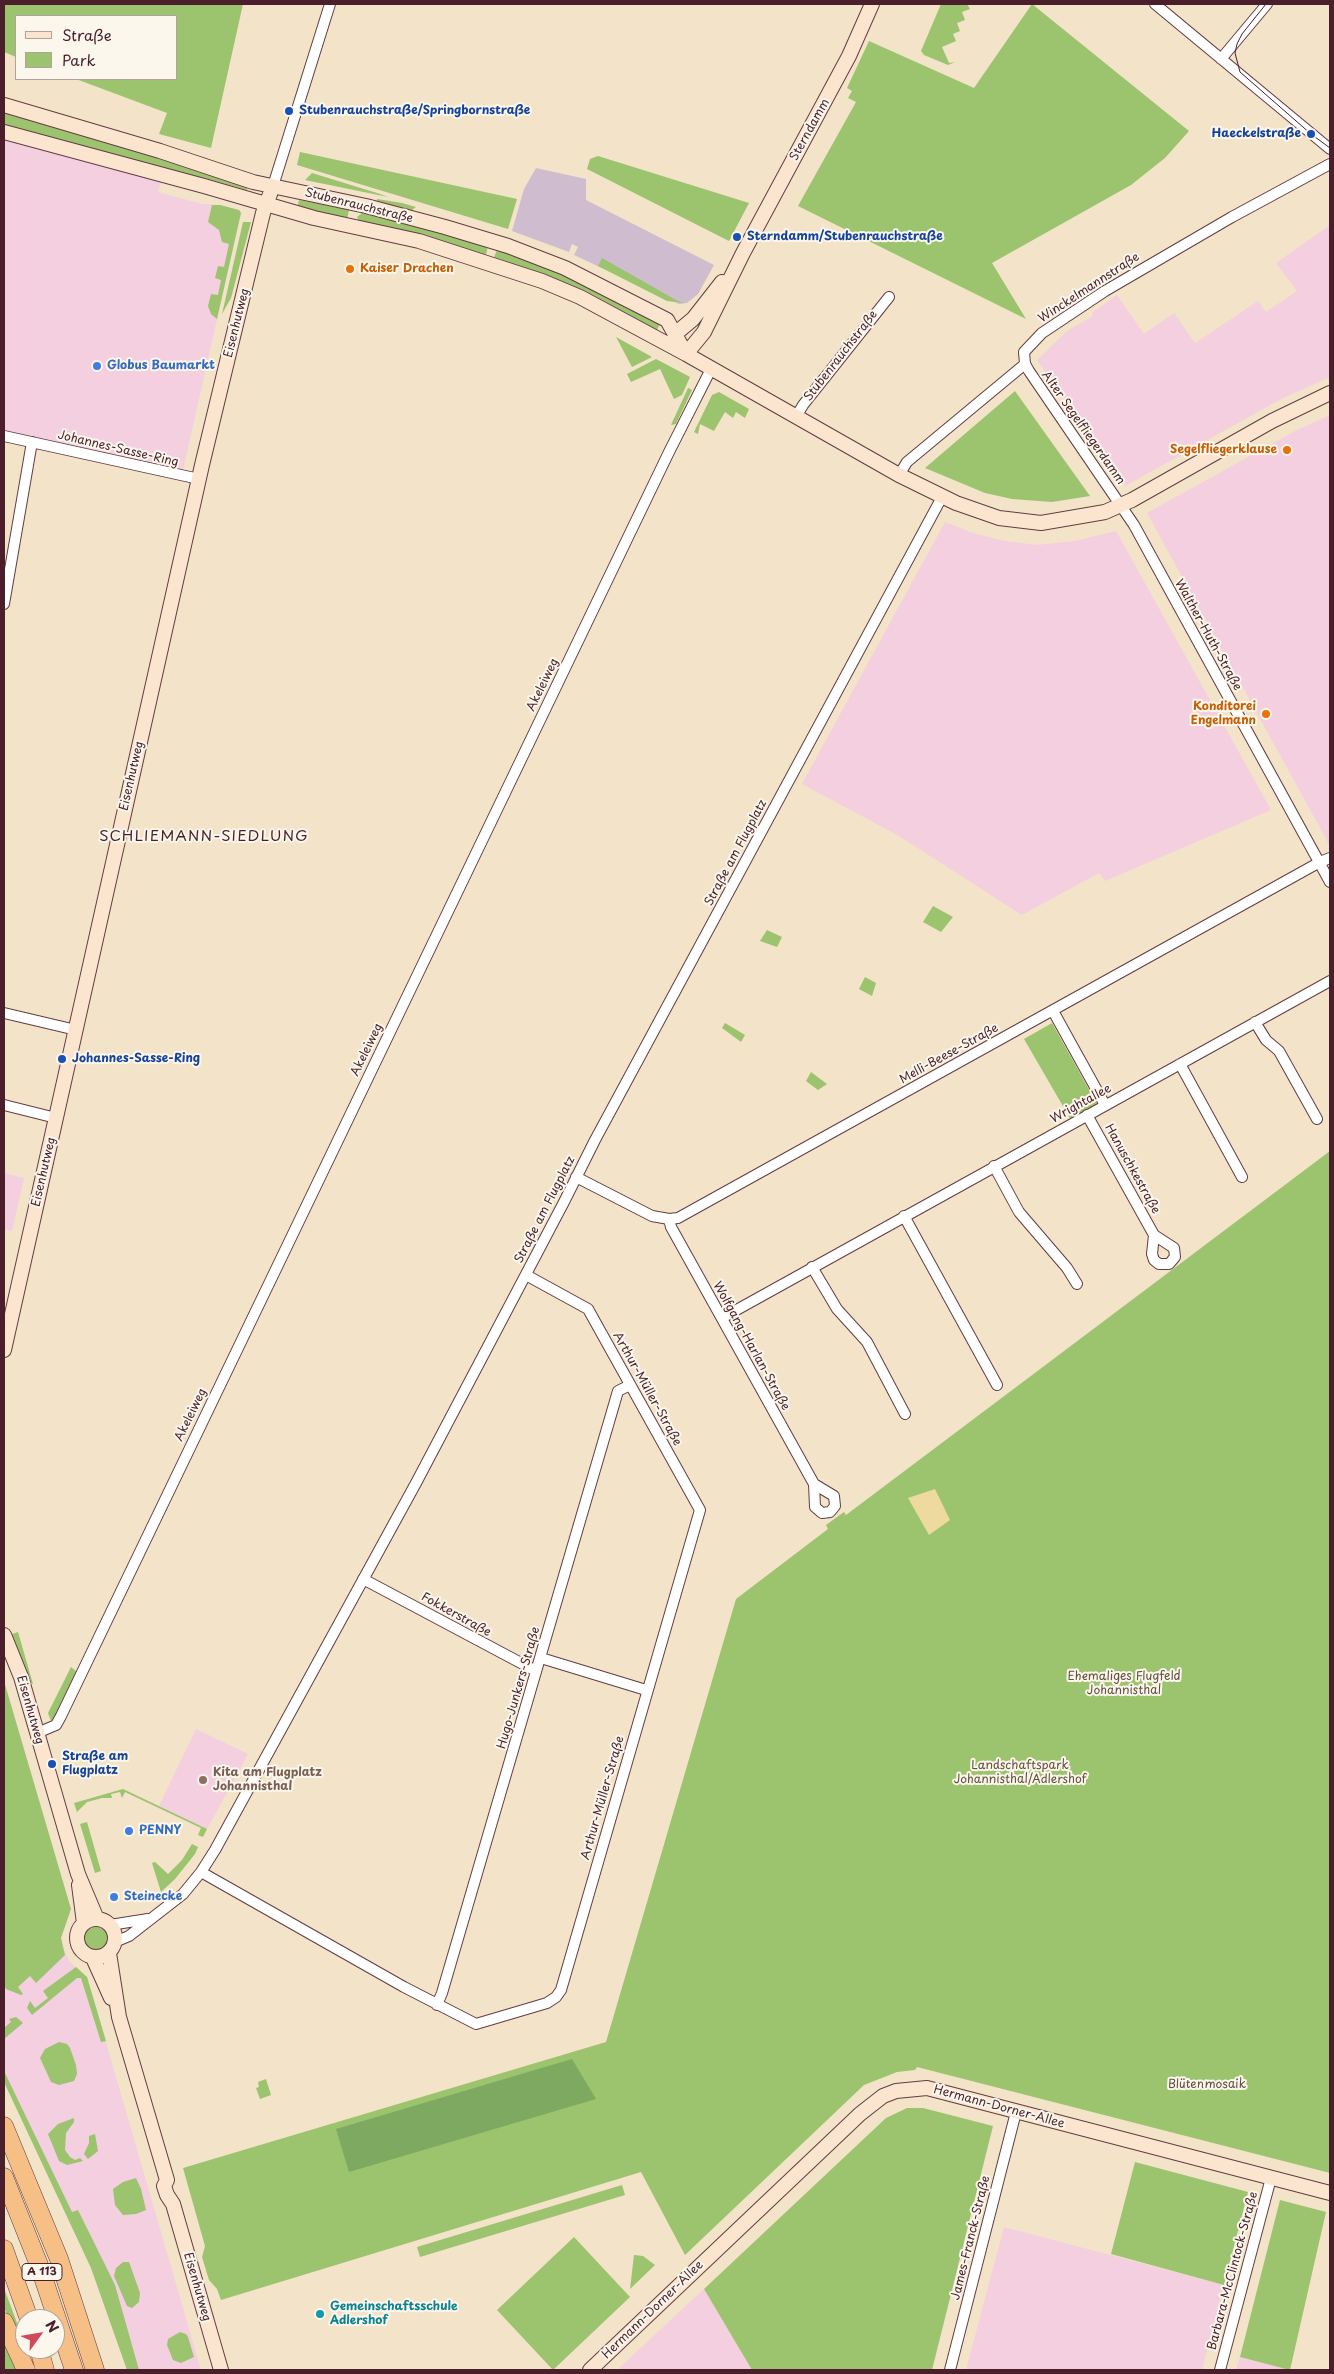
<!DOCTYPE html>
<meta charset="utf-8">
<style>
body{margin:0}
#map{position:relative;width:1334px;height:2374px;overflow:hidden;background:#f3e3c8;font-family:"Playpen Sans",sans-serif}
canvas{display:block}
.frame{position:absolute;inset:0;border:5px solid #4a1f2b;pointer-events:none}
.legend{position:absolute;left:15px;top:15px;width:162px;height:65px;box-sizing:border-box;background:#fbf7ec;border:1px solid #b4a19f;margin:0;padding:6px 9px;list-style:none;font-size:15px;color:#4a1f2b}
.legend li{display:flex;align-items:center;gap:10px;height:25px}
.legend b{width:25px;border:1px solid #b4a19f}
.north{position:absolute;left:15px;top:2309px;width:50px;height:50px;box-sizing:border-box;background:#fbf7ec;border:1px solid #b4a19f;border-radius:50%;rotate:58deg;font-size:14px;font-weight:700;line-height:20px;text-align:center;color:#4a1f2b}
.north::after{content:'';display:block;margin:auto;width:18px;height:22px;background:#d1495b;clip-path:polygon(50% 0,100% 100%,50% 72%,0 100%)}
</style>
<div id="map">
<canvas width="1334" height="2374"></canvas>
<div class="frame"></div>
<ul class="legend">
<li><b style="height:6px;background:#fbe5cf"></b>Straße</li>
<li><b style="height:14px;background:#9cc36e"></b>Park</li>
</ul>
<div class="north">N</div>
</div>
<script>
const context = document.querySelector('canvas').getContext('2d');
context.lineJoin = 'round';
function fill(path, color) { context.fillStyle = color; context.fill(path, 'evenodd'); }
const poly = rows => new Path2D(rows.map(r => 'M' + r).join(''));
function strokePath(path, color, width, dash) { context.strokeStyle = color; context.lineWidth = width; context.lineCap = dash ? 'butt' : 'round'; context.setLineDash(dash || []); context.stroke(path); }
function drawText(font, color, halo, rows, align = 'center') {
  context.font = font + ' "Playpen Sans",sans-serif'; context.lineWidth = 4; context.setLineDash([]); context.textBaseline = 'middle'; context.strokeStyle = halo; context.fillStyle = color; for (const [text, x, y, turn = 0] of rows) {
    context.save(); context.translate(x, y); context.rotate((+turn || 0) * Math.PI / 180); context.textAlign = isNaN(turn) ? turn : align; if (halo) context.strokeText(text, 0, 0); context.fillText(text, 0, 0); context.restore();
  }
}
const built = poly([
 [4,137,161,181,158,192,202,204,220,205,239,210,241,213,183,470,4,430],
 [1330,225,1330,377,1281,399,1125,486,1037,360,1067,331,1093,316,1092,313,1117,295,1144,334,1174,313,1195,343,1258,301,1266,312,1297,291,1276,263],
 [1330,415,1330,846,1147,513,1295,431],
 [945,522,973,533,1004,541,1037,545,1075,541,1116,531,1271,810,1105,881,1099,873,1022,915,899,836,802,784],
 [4,1173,24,1178,12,1231,4,1229],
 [196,1729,248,1754,207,1829,159,1806],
 [62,1946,70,1962,87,1977,201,2370,127,2370,91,2268,4,2082,4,1963],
 [1004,2227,1224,2285,1202,2370,966,2370],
 [704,2289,752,2370,617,2370],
 [1240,2357,1292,2370,1236,2370]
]);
const industrial = poly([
 [536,168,586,179,586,200,714,265,698,294,687,303,679,304,574,255,578,247,572,244,569,252,512,231,524,189]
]);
const green = poly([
 [4,4,243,4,211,148,159,134,167,113,76,79,176,79,176,16,16,16,16,57,4,52],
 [941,4,967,4,970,9,962,12,965,20,957,23,960,31,953,34,956,41,942,47,949,63,955,62,948,65,924,55,921,51],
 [1032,4,1189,131,1165,158,1131,185,992,263,1026,319,798,206,856,102,848,98,852,91,847,88,869,41,974,88],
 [4,113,248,185,247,190,205,178,168,172,4,127],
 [300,152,517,199,508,229,297,165],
 [598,156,749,203,729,241,587,169,590,159],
 [312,173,377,193,388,197,305,180],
 [377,199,402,203,416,207,408,213,383,204,377,202],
 [299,200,349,210,347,220,297,208],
 [212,205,220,205,239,210,241,213,217,319,211,314,208,306,211,294,218,295,221,280,215,278,218,266,224,267,229,244,222,242,219,230,208,222],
 [362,213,488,246,486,255,421,235,359,221,357,217],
 [243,222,251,222,231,298,222,314],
 [498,248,566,274,661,322,657,330,586,291,494,257],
 [602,258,676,300,684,303,667,301,598,266],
 [616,337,652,357,632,367],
 [656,359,690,377,682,395,674,399,660,369,631,382,627,374],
 [688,388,692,390,676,424,671,425],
 [1015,391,1090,496,1052,502,1012,499,985,493,925,468],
 [719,392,749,409,745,418,736,412,733,418,725,412,714,431,700,424,698,434,694,432,712,395],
 [933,906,953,917,941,932,923,922],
 [767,930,782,937,777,947,760,941],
 [865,977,876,983,872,996,859,989],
 [725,1023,745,1035,741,1042,722,1028],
 [1052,1023,1097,1104,1071,1120,1024,1039],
 [811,1072,827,1084,818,1090,806,1081],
 [1330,1151,1330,2173,917,2067,915,2070,897,2072,864,2085,685,2255,641,2172,221,2300,217,2289,209,2280,202,2257,205,2246,183,2168,606,2042,736,1599,828,1529,826,1525,844,1512,846,1515],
 [18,1632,33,1684,28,1682,9,1635],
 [71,1667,77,1672,55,1717,51,1721,48,1713],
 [4,1681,71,1909,61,1938,65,1955,36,1983,30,1976,18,1987,23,1994,21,1995,6,1989,4,1984],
 [123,1789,207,1829,203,1837,198,1835,201,1828,125,1792,122,1798,120,1792,111,1794,112,1798,102,1798,87,1802,77,1812,74,1803],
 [87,1822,101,1871,95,1873,80,1824],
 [192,1844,198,1847,195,1854,175,1879,161,1892,152,1863,155,1862,168,1874,182,1860],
 '84 1939a12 12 0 1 1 24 0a12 12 0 1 1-24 0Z',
 [76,1967,87,1977,106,2041,101,2042,81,1978,77,1978,32,2015,27,2008,30,2001,35,2008,48,1998,43,1991],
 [16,2017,23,2023,4,2039,4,2028,11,2022,9,2019],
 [59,2042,67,2044,70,2048,76,2065,77,2074,74,2081,59,2085,51,2082,40,2058,45,2049],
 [4,2071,72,2212,78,2210,115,2285,139,2370,127,2370,91,2268,4,2082],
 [266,2079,271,2095,260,2099,256,2088,259,2087,258,2082],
 [907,2108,923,2108,993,2126,932,2370,752,2370,704,2289,886,2118],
 [74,2118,74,2122,66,2133,65,2150,70,2157,75,2160,80,2158,83,2161,67,2165,59,2161,48,2134,58,2124],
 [95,2134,98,2151,88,2159,84,2154,89,2143,89,2136],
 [1135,2162,1248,2192,1224,2285,1111,2254],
 [136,2178,141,2189,146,2210,136,2214,123,2215,115,2205,113,2189,123,2182],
 [622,2185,625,2195,420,2257,417,2247],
 [1280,2200,1326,2212,1290,2370,1240,2357],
 [574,2237,630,2297,553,2370,497,2310],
 [634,2255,643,2256,655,2265,630,2289],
 [123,2262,129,2262,140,2293,139,2302,132,2308,127,2306,114,2276,116,2268],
 [4,2288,25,2344,25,2349,27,2349,29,2355,27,2356,4,2308],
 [180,2332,186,2334,188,2337,194,2357,181,2363,173,2360,167,2345,168,2339],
 [4,2340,18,2370,4,2370]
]);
const forest = poly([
 [572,2059,596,2099,349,2172,336,2129]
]);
const sand = poly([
 [935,1489,950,1520,929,1535,908,1498]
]);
const street = poly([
 [1155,4,1330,149],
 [1221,59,1267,4],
 [1330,164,1232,217,1105,291,1042,333,1024,352,1025,364,1029,371,1134,525,1330,882],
 [273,186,330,4],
 [796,417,803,405,889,297],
 [4,436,199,479],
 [899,475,907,462,1025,364],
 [4,604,32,442],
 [1053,1011,1105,1105],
 [4,1013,76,1030],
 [1255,1022,1266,1040,1279,1051,1317,1119],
 [1180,1064,1242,1177],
 [4,1105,56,1118],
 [1087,1115,1154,1235,1174,1248,1175,1257,1169,1264,1159,1264,1154,1260,1152,1254,1154,1235],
 [994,1166,1019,1212,1067,1268,1077,1284],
 [576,1177,652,1216,669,1219,678,1218,1320,862,1330,858],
 [904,1216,997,1385],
 [669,1219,671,1227,814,1484,834,1496,835,1506,830,1512,822,1513,815,1507,814,1484],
 [812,1267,837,1309,867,1342,905,1414],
 [722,1318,1330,981],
 [363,1579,536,1671],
 [541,1658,646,1690],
 [37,1733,56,1725,61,1716,669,452,711,369],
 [201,1872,404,1987,476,2024,547,2003,556,1997,561,1990,700,1510,588,1309,526,1275],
 [110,1925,148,1919],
 [115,1942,129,1936,183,1894,201,1872,215,1850,416,1483,564,1202,595,1140,942,497],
 [437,2005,442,1993,618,1391,630,1385],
 [950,2370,1016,2112],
 [1220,2370,1271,2178]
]);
const secondary = poly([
 [4,105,160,151,253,182,366,206,445,227,508,246,565,268,667,320,686,354],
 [4,132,204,186,314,218,419,241,542,281,580,297,686,354,899,475,956,503,999,518,1041,523,1105,512,1132,500,1272,421,1330,393],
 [675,334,693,319,722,282],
 [686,354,704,332,743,253,849,56,872,4],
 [4,1350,202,465,263,213,273,186],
 [4,1635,21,1677,78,1874,97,1919],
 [79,1885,84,1923],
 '77 1938a19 19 0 1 1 38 0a19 19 0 1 1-38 0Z',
 [109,1953,119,2017,167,2180,164,2186,167,2195,173,2204,221,2370],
 [93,1958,111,1998],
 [590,2370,860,2114,883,2096,896,2091,927,2088,1330,2193]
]);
const highway = poly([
 [4,2126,59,2259,95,2370],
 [4,2177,39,2265,74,2370],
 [4,2249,29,2319],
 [4,2322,26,2370],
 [39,2349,45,2370]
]);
const tram = poly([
 [1266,4,1242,34,1237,44,1235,53,1240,72,1311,134,1330,148]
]);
const markers = [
 [289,111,5,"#1a4fb4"],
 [1311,134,5,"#1a4fb4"],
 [737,237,5,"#1a4fb4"],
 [350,269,5,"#e8710a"],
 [97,366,5,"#3f7fe0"],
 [1287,450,5,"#e8710a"],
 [1266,714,5,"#e8710a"],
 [62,1059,5,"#1a4fb4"],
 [52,1764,5,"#1a4fb4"],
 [203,1780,5,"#8d6e63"],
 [129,1831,5,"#3f7fe0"],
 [114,1897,5,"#3f7fe0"],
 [320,2314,5,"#0f9aa8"]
];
const shields = [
 [42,2272,40]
];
const shieldNames = [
 ["A 113",42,2272]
];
const transitNames = [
 ["Stubenrauchstraße/Springbornstraße",299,111],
 ["Haeckelstraße",1301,134,"right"],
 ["Sterndamm/Stubenrauchstraße",747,237],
 ["Johannes-Sasse-Ring",72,1059],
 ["Straße am",62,1757],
 ["Flugplatz",62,1771]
];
const streetNames = [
 ["Sterndamm",810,130,-61],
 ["Stubenrauchstraße",359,206,14],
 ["Winckelmannstraße",1089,288,-33],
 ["Eisenhutweg",237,323,-76],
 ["Stubenrauchstraße",841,356,-52],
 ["Alter Segelfliegerdamm",1083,428,55],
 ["Johannes-Sasse-Ring",118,449,13],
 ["Walther-Huth-Straße",1208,635,61],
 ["Akeleiweg",543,685,-64],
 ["Eisenhutweg",132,776,-77],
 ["Straße am Flugplatz",736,853,-62],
 ["Akeleiweg",367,1050,-64],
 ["Melli-Beese-Straße",949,1054,-29],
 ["Wrightallee",1081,1104,-29],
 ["Hanuschkestraße",1132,1169,61],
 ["Eisenhutweg",44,1172,-77],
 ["Straße am Flugplatz",545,1210,-63],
 ["Wolfgang-Harlan-Straße",751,1346,61],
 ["Arthur-Müller-Straße",647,1389,61],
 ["Akeleiweg",191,1415,-64],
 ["Fokkerstraße",456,1615,29],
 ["Hugo-Junkers-Straße",519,1688,-74],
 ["Eisenhutweg",30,1710,74],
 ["Arthur-Müller-Straße",603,1798,-74],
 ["Hermann-Dorner-Allee",999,2107,15],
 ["James-Franck-Straße",971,2238,-76],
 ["Barbara-McClintock-Straße",1233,2271,-75],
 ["Eisenhutweg",197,2287,74],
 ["Hermann-Dorner-Allee",653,2310,-44]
];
const foodNames = [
 ["Kaiser Drachen",360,269,"left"],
 ["Segelfliegerklause",1277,450],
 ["Konditorei",1256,707],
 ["Engelmann",1256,721]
];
const shopNames = [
 ["Globus Baumarkt",107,366],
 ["PENNY",139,1831],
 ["Steinecke",124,1897]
];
const parkNames = [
 ["Ehemaliges Flugfeld",1124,1677],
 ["Johannisthal",1124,1691],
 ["Landschaftspark",1020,1766],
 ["Johannisthal/Adlershof",1020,1780],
 ["Blütenmosaik",1207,2085]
];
const educationNames = [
 ["Kita am Flugplatz",213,1773],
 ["Johannisthal",213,1787]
];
const cultureNames = [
 ["Gemeinschaftsschule",330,2307],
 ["Adlershof",330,2321]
];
const quarterNames = [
 ["SCHLIEMANN-SIEDLUNG",204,837]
];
fill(built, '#f3cfe0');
fill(industrial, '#cfbdcf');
fill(green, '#9cc36e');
fill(forest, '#7da961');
fill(sand, '#eeda9e');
strokePath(street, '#633c43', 12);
strokePath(secondary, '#633c43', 16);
strokePath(highway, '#633c43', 19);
strokePath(street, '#fff', 10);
strokePath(secondary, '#fbe5cf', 14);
strokePath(highway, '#f5bf86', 18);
strokePath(tram, '#4a1f2b', 1);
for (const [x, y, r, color] of markers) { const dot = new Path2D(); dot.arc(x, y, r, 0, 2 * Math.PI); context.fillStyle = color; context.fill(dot); strokePath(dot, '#fbf7ec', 2); }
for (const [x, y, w] of shields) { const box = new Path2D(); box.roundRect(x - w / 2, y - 8.5, w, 17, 4); context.fillStyle = '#fbf7ec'; context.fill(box); strokePath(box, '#4a1f2b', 1); }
drawText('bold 11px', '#4a1f2b', null, shieldNames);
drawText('bold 12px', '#164399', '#fbf7ec', transitNames, 'left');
drawText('12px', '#4a1f2b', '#fbf7ec', streetNames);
drawText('bold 12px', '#c56008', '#fbf7ec', foodNames, 'right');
drawText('bold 12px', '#366cbe', '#fbf7ec', shopNames, 'left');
drawText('12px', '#63503f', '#fbf7ec', parkNames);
drawText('bold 12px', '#785e54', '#fbf7ec', educationNames, 'left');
drawText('bold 12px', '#0d838f', '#fbf7ec', cultureNames, 'left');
context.letterSpacing = '1px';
drawText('15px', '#4a1f2b', '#fbf7ec', quarterNames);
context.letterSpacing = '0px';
</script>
